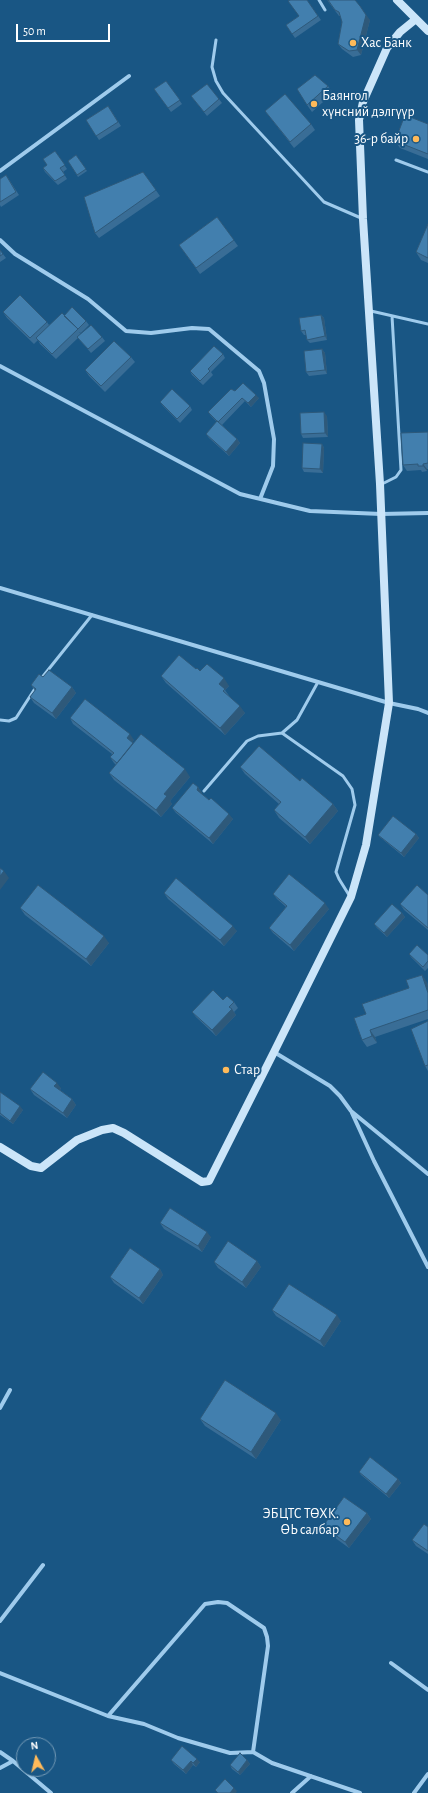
<!DOCTYPE html>
<meta charset="utf-8">
<style>
body{margin:0}
#map{position:relative;width:428px;height:1793px;overflow:hidden;background:#195684;font-family:"Alegreya Sans",sans-serif}
canvas{display:block}
.north{position:absolute;left:16px;top:1737px;width:40px;height:40px;box-sizing:border-box;background:#195684;border:1px solid #759ab5;border-radius:50%;rotate:352deg;font-size:11px;font-weight:700;line-height:16px;text-align:center;color:#fff}
.north::after{content:'';display:block;margin:auto;width:14px;height:18px;background:#ffba5a;clip-path:polygon(50% 0,100% 100%,50% 72%,0 100%)}
.scale{position:absolute;left:16px;top:24px;width:94px;height:18px;box-sizing:border-box;border:2px solid #fff;border-top:0;padding-left:5px;font-size:12px;line-height:14px;white-space:nowrap;color:#fff;-webkit-text-stroke:3px #195684;paint-order:stroke}
</style>
<div id="map">
<canvas width="428" height="1793"></canvas>
<div class="north">N</div>
<div class="scale">50 m</div>
</div>
<script>
const context = document.querySelector('canvas').getContext('2d');
context.lineJoin = 'round';
const poly = rows => new Path2D(rows.map(r => 'M' + r).join(''));
function strokePath(path, color, width, dash) { context.strokeStyle = color; context.lineWidth = width; context.lineCap = dash ? 'butt' : 'round'; context.setLineDash(dash || []); context.stroke(path); }
function fill(path, color) { context.fillStyle = color; context.fill(path, 'evenodd'); }
function drawText(font, color, halo, rows, align = 'center') {
  context.font = font + ' "Alegreya Sans",sans-serif'; context.lineWidth = 4; context.setLineDash([]); context.textBaseline = 'middle'; context.strokeStyle = halo; context.fillStyle = color; for (const [text, x, y, turn = 0] of rows) {
    context.save(); context.translate(x, y); context.rotate((+turn || 0) * Math.PI / 180); context.textAlign = isNaN(turn) ? turn : align; if (halo) context.strokeText(text, 0, 0); context.fillText(text, 0, 0); context.restore();
  }
}
const lane = poly([
 [319,0,325,10],
 [216,40,212,67,216,81,223,93,324,202,361,218],
 [396,160,428,172],
 [371,311,428,324],
 [382,484,396,477,401,470,392,316],
 [40,680,92,615],
 [0,720,9,721,16,718,36,687],
 [282,733,343,776,352,789,355,805,336,872,339,879,349,895],
 [204,791,247,741,258,736,282,733,297,720,318,682]
]);
const street = poly([
 [0,171,129,76],
 [0,240,15,254,88,299,126,331,151,333,192,328,209,329,259,371,264,383,274,439,273,466,260,499],
 [0,366,240,494,310,511,381,514,428,513],
 [0,588,389,703,418,709,428,713],
 [274,1052,330,1086,340,1096,351,1111,428,1174],
 [352,1113,374,1161,428,1267],
 [0,1408,10,1390],
 [0,1621,43,1565],
 [391,1663,428,1690],
 [0,1673,108,1716],
 [0,1752,13,1761,51,1793],
 [253,1752,268,1646,267,1637,264,1628,227,1603,218,1602,205,1604,108,1716,144,1724,178,1738,230,1753,253,1752,272,1763,360,1793],
 [0,1768,13,1761],
 [292,1793,311,1776],
 [414,1793,428,1774]
]);
const secondary = poly([
 [397,0,428,31],
 [0,1147,31,1166,41,1168,77,1140,102,1130,113,1128,124,1133,202,1182,209,1181,274,1052,351,897,366,845,389,703,380,484,363,219,359,120,363,102,387,48,400,32,416,19]
]);
const wall = poly([
 [307,0,321,20,295,38,286,25,299,16],
 [327,0,370,20,361,55,353,57,342,49,338,44,342,22,341,16,339,16],
 [166,81,182,104,171,112,154,89],
 [328,86,333,93,312,112,307,105],
 [191,96,219,99,222,103,207,116],
 [108,106,121,126,99,140,86,120],
 [265,111,311,124,315,130,294,148],
 [428,124,428,159,400,148,395,141],
 [55,151,67,169,63,172,67,179,58,185,45,172,43,168,47,165],
 [76,155,87,171,78,177,68,161],
 [143,172,160,196,99,238,95,233],
 [6,175,19,195,1,207,0,205,0,179],
 [217,217,238,246,200,274,179,245],
 [428,224,428,263,421,260,416,252],
 [0,250,6,258,0,262],
 [3,312,47,322,49,325,64,316,86,321,89,325,81,333,79,332,81,334,102,337,105,341,91,353,78,338,56,359,40,344,38,340,34,344,7,318],
 [321,315,324,318,327,340,310,343,307,340,306,335,304,335,301,331],
 [322,349,325,353,327,374,309,376,306,372],
 [223,354,225,358,211,372,213,375,203,385,192,375,190,371],
 [131,357,135,362,105,392,89,376,85,370],
 [235,391,259,398,251,407,245,401,222,425,237,439,240,443,229,456,209,438,206,434,217,422,211,416,208,412],
 [160,402,190,406,192,410,180,423,163,406],
 [327,416,328,437,303,438,301,434],
 [428,432,428,469,427,469,427,471,422,472,421,470,407,471,403,465],
 [322,444,324,448,323,473,304,472,302,468],
 [200,671,229,686,225,690,230,697,245,713,225,735,166,683,161,676],
 [43,677,72,687,76,693,56,719,34,703,30,697,35,691,31,685],
 [70,718,134,740,132,742,190,777,170,801,172,804,161,817,114,780,109,773,116,765,114,763,110,757,112,754,73,724],
 [240,767,300,781,333,804,338,811,310,844,279,818,274,810,279,804,245,774],
 [198,787,202,793,202,794,233,819,213,844,176,813,172,808],
 [416,834,419,838,404,857,381,838,378,835],
 [164,893,237,931,224,946,168,899],
 [273,894,329,909,294,951,273,933,269,928,286,907,277,899],
 [428,895,428,930,404,910,400,904],
 [20,908,109,943,91,966,25,915],
 [402,913,405,917,387,937,377,928,374,924],
 [409,954,428,955,428,968,425,971,411,957],
 [427,982,428,986,428,1019,375,1037,377,1043,367,1047,362,1040,366,1014],
 [223,1000,234,1002,238,1008,234,1012,236,1015,216,1036,196,1017,192,1012],
 [428,1021,428,1071,425,1066],
 [61,1088,60,1090,72,1099,76,1105,67,1118,34,1095,30,1089],
 [0,1092,23,1110,13,1124,0,1115],
 [160,1223,211,1237,202,1252,164,1229],
 [257,1261,261,1267,246,1288,218,1268,214,1262],
 [160,1269,163,1275,143,1304,114,1283,110,1277],
 [272,1310,341,1321,324,1347,276,1316],
 [200,1419,281,1420,256,1459,205,1426],
 [359,1472,398,1479,401,1483,389,1498,361,1475],
 [367,1513,371,1519,349,1548,327,1532,323,1526],
 [428,1527,428,1554,416,1546,412,1540],
 [171,1760,200,1762,196,1767,193,1765,186,1774,174,1764],
 [247,1760,250,1764,240,1775,232,1769,230,1765]
]);
const shadedWall = poly([
 [360,6,370,20,361,55,357,50],
 [321,315,324,318,327,340,325,336],
 [322,349,325,353,327,374,325,370],
 [256,395,259,398,251,407,248,403],
 [324,412,327,416,328,437,325,433],
 [237,439,240,443,229,456,226,452],
 [322,444,324,448,323,473,320,469],
 [423,464,427,469,427,471,423,466],
 [224,678,229,686,225,690,219,684],
 [72,687,76,693,56,719,52,713],
 [240,706,245,713,225,735,220,728],
 [130,734,134,740,131,744,127,738],
 [185,769,190,777,170,801,172,804,161,817,156,810,164,794],
 [198,787,202,793,201,796,197,790],
 [333,804,338,811,310,844,305,837],
 [229,814,233,819,213,844,209,838],
 [416,834,419,838,404,857,401,853],
 [4,871,9,878,0,890,0,876],
 [325,903,329,909,294,951,290,945],
 [402,913,405,917,387,937,384,933],
 [233,926,237,931,224,946,220,940],
 [104,936,109,943,91,966,86,959],
 [422,975,427,982,428,986,428,993],
 [232,1009,236,1015,216,1036,212,1030],
 [370,1030,375,1037,377,1043,372,1036],
 [57,1083,61,1088,58,1092,54,1086],
 [72,1099,76,1105,67,1118,63,1113],
 [20,1106,23,1110,13,1124,10,1121],
 [207,1232,211,1237,202,1252,198,1246],
 [257,1261,261,1267,246,1288,242,1282],
 [160,1269,163,1275,143,1304,139,1298],
 [337,1315,341,1321,324,1347,320,1341],
 [276,1413,281,1420,256,1459,251,1452],
 [398,1479,401,1483,389,1498,386,1494],
 [367,1513,371,1519,349,1548,345,1542],
 [197,1759,200,1762,196,1767,193,1763],
 [247,1760,250,1764,240,1775,238,1772],
 [191,1761,193,1765,186,1774,183,1770],
 [234,1788,237,1791,236,1793,230,1793]
]);
const building = poly([
 [290,0,307,0,318,16,292,34,286,25,299,16,288,1,290,0],
 [328,0,355,0,360,6,366,15,357,50,349,51,338,44,342,22,339,12,335,10,328,0],
 [315,75,328,86,307,105,297,89,315,75],
 [166,81,180,100,168,108,154,89,166,81],
 [207,84,219,99,204,112,191,96,207,84],
 [285,94,311,124,290,142,265,111,285,94],
 [108,106,118,122,96,136,86,120,108,106],
 [405,115,428,124,428,154,395,141,405,115],
 [55,151,65,165,60,168,65,175,55,181,43,168,47,165,43,159,55,151],
 [76,155,86,169,77,175,68,161,76,155],
 [143,172,156,190,95,233,84,197,143,172],
 [6,175,16,192,0,202,0,179,6,175],
 [217,217,234,240,196,268,179,245,217,217],
 [428,224,428,258,416,252,428,224],
 [0,250,3,254,0,256,0,250],
 [20,295,47,322,30,338,3,312,20,295],
 [72,307,86,321,78,329,64,316,72,307],
 [62,313,78,329,52,354,36,338,62,313],
 [321,315,325,336,307,340,305,330,301,331,299,318,321,315],
 [91,325,102,337,88,349,77,337,91,325],
 [114,341,131,357,101,386,85,370,114,341],
 [214,346,223,354,208,369,210,371,200,381,190,371,214,346],
 [322,349,325,370,306,372,304,351,322,349],
 [243,383,256,395,248,403,242,398,218,422,208,412,231,389,235,391,243,383],
 [172,389,190,406,177,419,160,402,172,389],
 [324,412,325,433,301,434,300,413,324,412],
 [217,421,237,439,226,452,206,434,217,421],
 [428,432,428,463,423,464,423,466,418,466,418,464,403,465,401,433,428,432],
 [303,443,322,444,320,469,302,468,303,443],
 [179,655,196,669,197,668,200,671,207,664,224,678,219,684,225,689,223,691,240,706,220,728,161,676,179,655],
 [49,670,72,687,52,713,30,697,36,689,31,685,39,674,43,677,49,670],
 [85,699,130,734,127,738,133,743,117,763,110,757,114,753,70,718,85,699],
 [141,734,185,769,164,794,167,796,156,810,109,773,141,734],
 [259,746,300,781,302,778,333,804,305,837,274,810,281,802,240,767,259,746],
 [193,783,198,787,197,790,209,800,211,798,229,814,209,838,172,808,193,783],
 [393,816,416,834,401,853,378,835,393,816],
 [0,868,4,871,0,876,0,868],
 [289,874,325,903,290,945,269,928,287,906,273,894,289,874],
 [176,878,233,926,220,940,164,893,176,878],
 [38,885,104,936,86,959,20,908,38,885],
 [417,885,428,895,428,928,400,904,417,885],
 [392,904,402,913,384,933,374,924,392,904],
 [417,945,428,955,428,961,423,967,409,954,417,945],
 [422,975,428,993,428,1010,370,1030,372,1036,362,1040,354,1018,366,1014,362,1004,409,988,406,980,422,975],
 [213,990,223,1000,227,996,234,1002,229,1007,232,1009,212,1030,192,1012,213,990],
 [428,1021,428,1065,425,1066,411,1029,428,1021],
 [43,1072,57,1083,54,1086,72,1099,63,1113,30,1089,43,1072],
 [0,1092,20,1106,10,1121,0,1113,0,1092],
 [170,1208,207,1232,198,1246,160,1223,170,1208],
 [228,1241,257,1261,242,1282,214,1262,228,1241],
 [130,1248,160,1269,139,1298,110,1277,130,1248],
 [289,1284,337,1315,320,1341,272,1310,289,1284],
 [225,1380,276,1413,251,1452,200,1419,225,1380],
 [370,1457,398,1479,386,1494,359,1472,370,1457],
 [344,1497,367,1513,345,1542,323,1526,344,1497],
 [424,1524,428,1527,428,1551,412,1540,424,1524],
 [182,1746,197,1759,193,1763,191,1761,183,1770,171,1760,182,1746],
 [240,1753,247,1760,238,1772,230,1765,240,1753],
 [225,1779,234,1788,230,1793,218,1793,215,1790,225,1779]
]);
const markers = [
 [353,43,4,"#ffba5a"],
 [314,104,4,"#ffba5a"],
 [416,139,4,"#ffba5a"],
 [226,1070,4,"#ffba5a"],
 [347,1522,4,"#ffba5a"]
];
const poiNames = [
 ["Хас Банк",361,43],
 ["Баянгол",322,96],
 ["хүнсний дэлгүүр",322,112],
 ["36-р байр",408,139,"right"],
 ["Стар",234,1070],
 ["ЭБЦТС ТӨХК.",339,1514,"right"],
 ["ӨЬ салбар",339,1530,"right"]
];
strokePath(lane, '#9fcbec', 3);
strokePath(street, '#9fcbec', 4);
strokePath(secondary, '#cbe5f9', 8);
fill(wall, '#396d96');
fill(shadedWall, '#2e597a');
fill(building, '#427fae');
strokePath(building, '#2e597a', 1);
for (const [x, y, r, color] of markers) { const dot = new Path2D(); dot.arc(x, y, r, 0, 2 * Math.PI); context.fillStyle = color; context.fill(dot); strokePath(dot, '#195684', 1.5); }
drawText('14px', '#fff', '#195684', poiNames, 'left');
</script>
